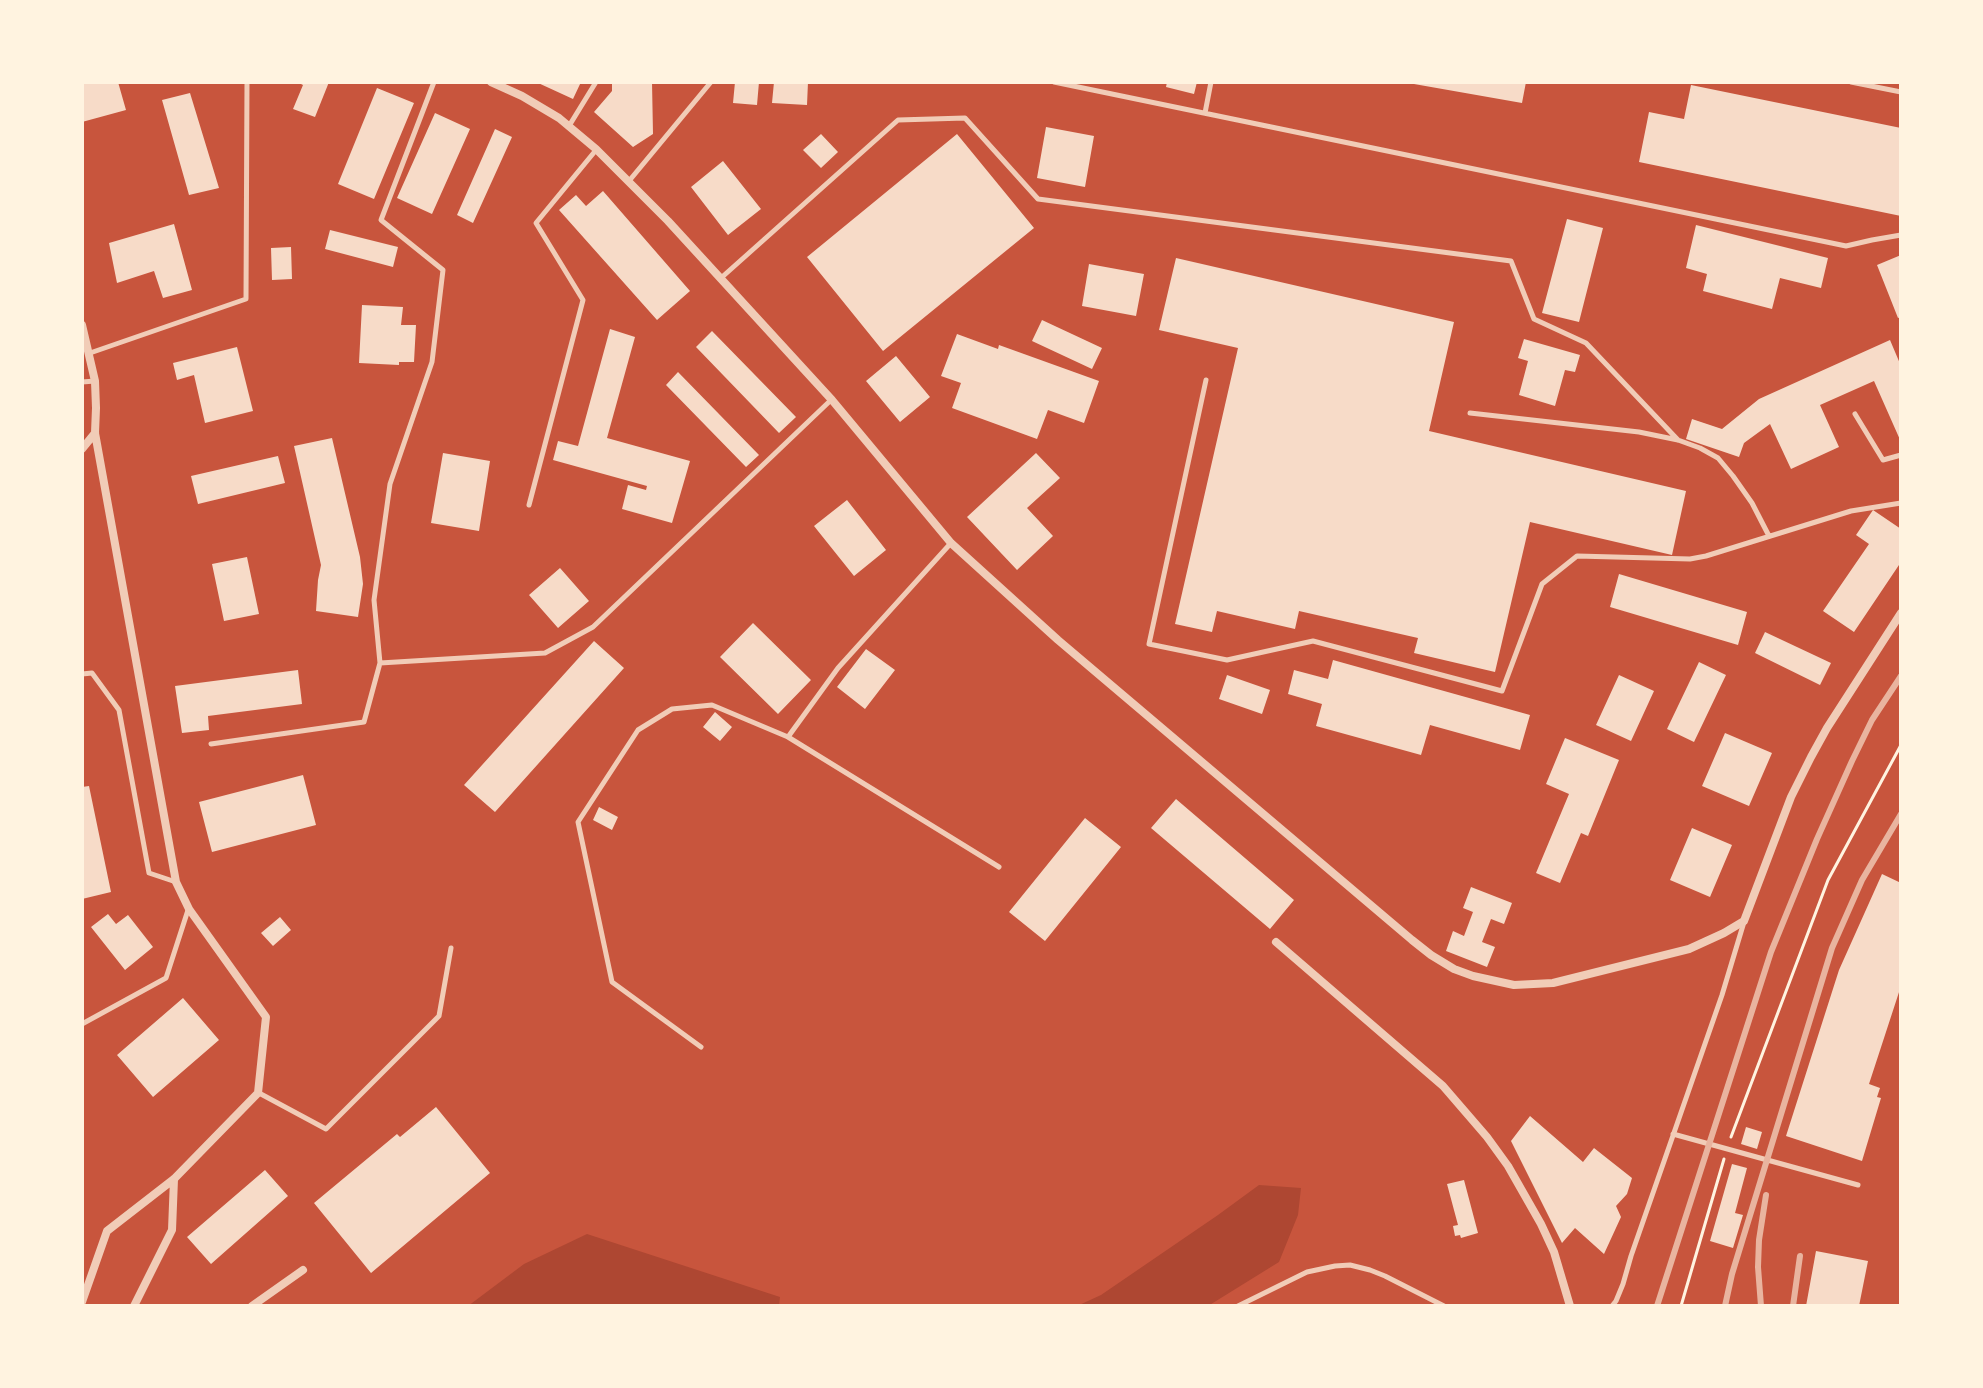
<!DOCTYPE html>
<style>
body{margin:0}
#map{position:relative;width:1983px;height:1388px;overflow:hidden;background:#c8553d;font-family:Manrope,sans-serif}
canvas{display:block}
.frame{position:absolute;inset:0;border:84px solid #fff3e0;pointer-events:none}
</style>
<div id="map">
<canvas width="1983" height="1388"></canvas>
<div class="frame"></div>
</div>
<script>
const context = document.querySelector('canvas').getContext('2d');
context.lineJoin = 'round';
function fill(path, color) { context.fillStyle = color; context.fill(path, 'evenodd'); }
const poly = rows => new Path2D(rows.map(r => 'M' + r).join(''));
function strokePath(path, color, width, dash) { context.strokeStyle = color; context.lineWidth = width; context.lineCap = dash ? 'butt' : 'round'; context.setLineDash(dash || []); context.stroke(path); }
const green = poly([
 [1259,1185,1301,1188,1298,1215,1279,1262,1208,1306,1077,1306,1101,1295,1218,1215],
 [587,1234,780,1297,779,1306,468,1306,524,1264]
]);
const building = poly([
 [82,82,118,82,126,110,82,122],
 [297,82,329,82,315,117,293,109,303,85],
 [536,82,581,82,573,99],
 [612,82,652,82,653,134,633,147,594,112,612,91],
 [735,82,759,82,757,105,733,103],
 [774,82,808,82,807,105,772,103],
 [1167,82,1197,82,1194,94,1166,87],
 [1414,82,1526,82,1522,103,1414,84],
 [1691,85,1901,128,1901,216,1639,162,1649,112,1684,119],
 [377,88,414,103,374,199,338,184],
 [190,93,219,188,189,195,162,100],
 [435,113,470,129,432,214,397,198],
 [1046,127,1094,136,1085,187,1037,178],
 [495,129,512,137,473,223,457,215],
 [821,134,838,152,821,168,803,150],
 [957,134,1034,228,883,351,807,257],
 [723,161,761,209,728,235,691,187],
 [603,191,690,291,657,320,559,210,576,195,586,206],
 [1567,219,1603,228,1579,322,1542,313],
 [174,224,192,290,163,298,154,271,117,283,109,243],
 [1696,225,1828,258,1821,288,1780,278,1772,309,1703,291,1707,274,1686,268],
 [330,230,398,247,393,267,325,249],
 [291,247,292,279,272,280,271,248],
 [1901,255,1901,317,1898,318,1877,265],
 [1176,258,1454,322,1429,431,1686,491,1672,555,1530,522,1495,672,1414,653,1418,638,1299,611,1295,629,1217,611,1212,632,1175,624,1238,348,1159,330],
 [1089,264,1144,274,1136,316,1082,306],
 [362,305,403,307,401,325,416,325,414,362,399,362,399,365,359,363],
 [1042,320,1102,348,1092,369,1032,341],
 [610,329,635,337,607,438,690,461,672,523,622,509,628,485,646,490,647,486,553,460,558,441,578,446],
 [712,331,796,417,779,433,696,347],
 [957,334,998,349,999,345,1099,381,1084,423,1048,410,1037,439,952,408,961,383,941,376],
 [1524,339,1580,355,1575,372,1565,370,1555,406,1519,395,1528,361,1518,358],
 [1890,340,1901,366,1901,442,1874,381,1820,405,1839,447,1791,469,1770,424,1744,443,1739,457,1686,439,1692,419,1722,429,1759,399],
 [237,347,253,411,205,423,194,375,177,380,173,363],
 [896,356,930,397,900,422,866,381],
 [678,372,759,455,746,467,666,385],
 [332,438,360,557,363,584,358,617,316,611,318,580,321,565,294,446],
 [443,453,490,461,479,531,431,523],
 [1036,453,1060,478,1027,508,1053,536,1017,570,967,517],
 [278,456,285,483,198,504,191,476],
 [847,500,886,550,854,576,814,526],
 [1873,510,1901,529,1901,562,1854,632,1823,611,1869,544,1856,535],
 [247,557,259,614,224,621,212,564],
 [560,568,589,601,558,628,529,595],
 [1619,574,1747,612,1738,645,1610,607],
 [753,623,811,680,778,714,720,657],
 [1765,632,1831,663,1820,685,1755,653],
 [594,641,624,668,495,812,464,785],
 [866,649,895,670,865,709,837,687],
 [1333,660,1530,715,1520,750,1430,725,1421,755,1316,726,1322,704,1288,694,1294,670,1328,679],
 [1699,662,1726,675,1694,742,1667,729],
 [298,670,302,704,208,716,209,730,182,733,175,686],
 [1227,675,1270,690,1262,714,1219,699],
 [1619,675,1654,691,1631,741,1596,725],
 [715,712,732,727,720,741,703,727],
 [1725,733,1772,753,1749,806,1702,786],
 [1565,738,1619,760,1588,836,1581,833,1560,883,1536,873,1569,794,1546,784],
 [303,775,316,825,212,852,199,802],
 [89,786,111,892,82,899,82,787],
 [1176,799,1294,900,1270,929,1151,828],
 [599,807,618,817,612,830,593,820],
 [1085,818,1121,847,1045,941,1009,912],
 [1692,828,1732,845,1710,897,1670,880],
 [1882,874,1901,883,1901,986,1869,1084,1880,1088,1877,1097,1881,1098,1862,1161,1786,1136,1839,970],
 [1471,887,1512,903,1504,924,1491,919,1482,942,1495,947,1487,967,1446,951,1453,931,1464,936,1473,912,1463,908],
 [108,914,116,924,128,915,153,947,125,970,91,927],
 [280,917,291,930,273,946,261,933],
 [183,998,219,1040,153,1097,117,1055],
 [436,1107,490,1173,371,1273,314,1203,397,1134,400,1137],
 [1530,1116,1583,1162,1594,1148,1632,1178,1627,1194,1616,1206,1621,1217,1604,1254,1575,1228,1562,1243,1511,1141],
 [1746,1127,1762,1132,1757,1149,1741,1144],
 [1732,1164,1747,1168,1735,1213,1743,1215,1733,1248,1710,1241],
 [265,1170,288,1196,211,1264,187,1237],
 [1464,1180,1478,1233,1461,1238,1460,1235,1455,1236,1453,1226,1458,1225,1447,1184],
 [1816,1251,1868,1261,1859,1306,1806,1306]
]);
const path = poly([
 [1731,1137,1828,880,1901,745],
 [1681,1306,1724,1159]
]);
const service = poly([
 [1054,82,1846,246,1872,240,1901,235],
 [1851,82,1901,92],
 [1205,113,1211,82],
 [569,126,596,82],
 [629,181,711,82],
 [721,278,898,120,965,118,1038,199,1511,261,1534,319,1586,343,1678,440],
 [90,353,246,299,247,82],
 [1206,380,1149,644,1227,660,1313,641,1502,691,1542,584,1577,556,1690,559,1706,556,1851,511,1901,503],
 [82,382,95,381],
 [1470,413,1639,432,1678,440,1700,448,1718,458,1733,476,1752,503,1769,536],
 [1855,414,1883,460,1901,455],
 [529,505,583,300,536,223,596,150],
 [380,663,374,600,390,484,432,362,443,270,381,220,434,82],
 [82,674,92,673,119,710,149,873,176,882],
 [788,737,999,867],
 [211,744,364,722,380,663,545,653,593,627,831,400],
 [82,1024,166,978,188,910],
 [701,1047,612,982,578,822,638,730,672,709,712,705,788,737,838,668,951,543],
 [259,1093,326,1129,439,1016,451,948],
 [1673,1134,1858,1185],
 [1238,1306,1307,1272,1335,1266,1350,1265,1370,1270,1385,1276,1444,1306],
 [1612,1306,1616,1301,1623,1284,1631,1256,1722,995,1744,922]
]);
const minor = poly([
 [491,82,522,96,559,118,596,149,668,221,832,400,951,543,1058,640,1412,940,1431,955,1454,969,1473,976,1514,985,1553,983,1689,949,1724,933,1744,921,1791,797,1811,757,1827,728,1901,613],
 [82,325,95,381,96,408,95,433,176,882,189,909,266,1017,258,1093,174,1179,107,1231,82,1302],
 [82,449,95,433],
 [1276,942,1443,1086,1487,1137,1508,1166,1541,1224,1554,1252,1570,1306],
 [134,1306,172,1230,174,1179],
 [252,1306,303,1270]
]);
const rail = poly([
 [1657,1306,1771,952,1817,839,1852,761,1872,720,1901,676],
 [1725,1306,1732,1274,1832,948,1862,880,1901,814],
 [1761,1306,1758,1267,1759,1240,1766,1195],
 [1793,1306,1800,1256]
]);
fill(green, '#ae4732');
fill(building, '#f7dbc8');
strokePath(path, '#fff3e0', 3);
strokePath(service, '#f1ccb7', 5);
strokePath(minor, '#f1ccb7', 8);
strokePath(rail, '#e9b49f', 6);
</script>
